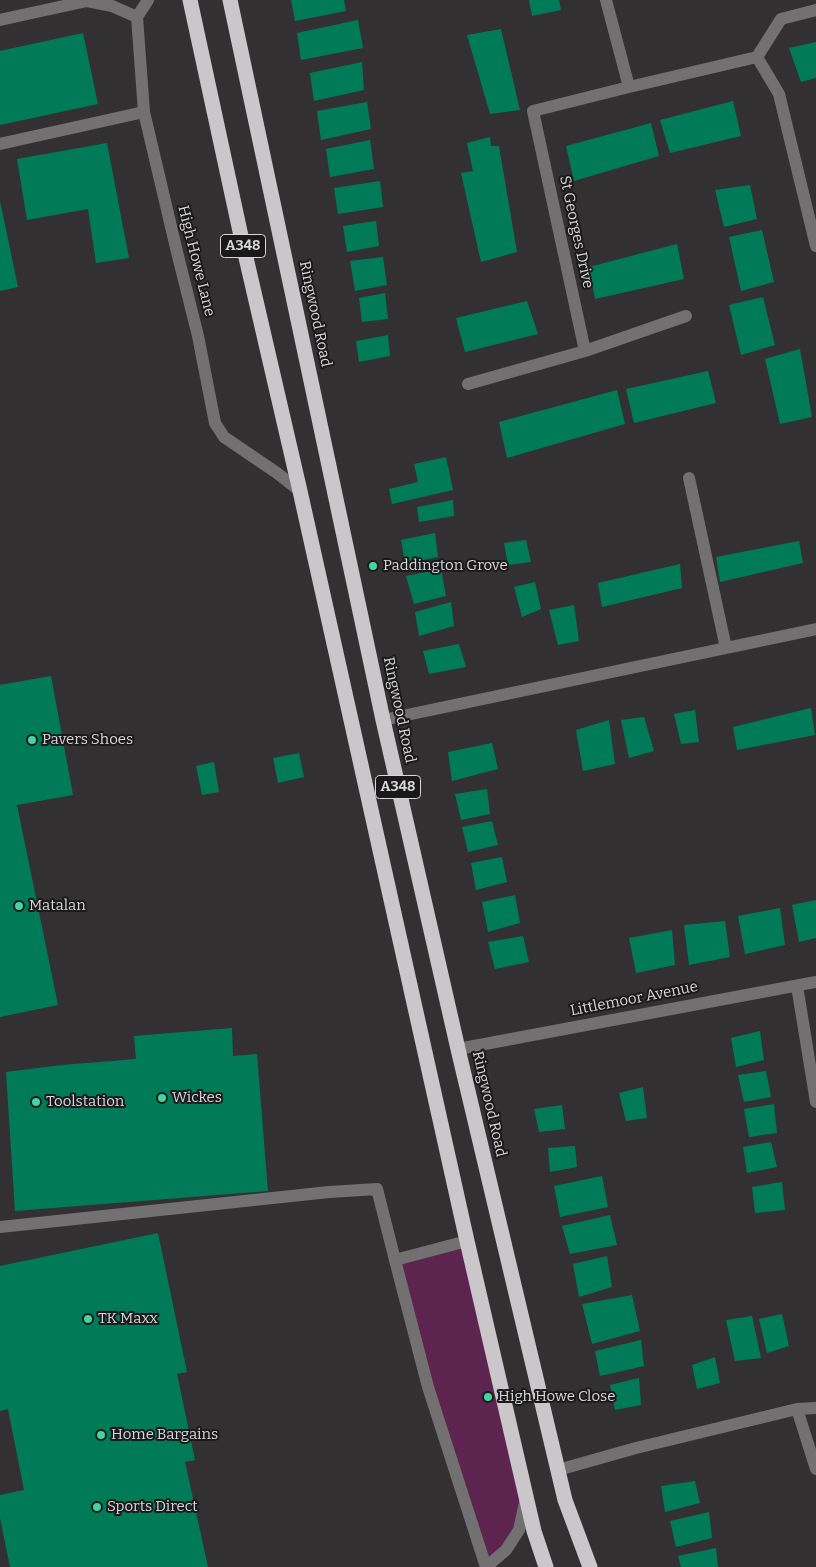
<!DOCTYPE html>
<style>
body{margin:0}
canvas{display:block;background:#333032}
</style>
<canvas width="816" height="1567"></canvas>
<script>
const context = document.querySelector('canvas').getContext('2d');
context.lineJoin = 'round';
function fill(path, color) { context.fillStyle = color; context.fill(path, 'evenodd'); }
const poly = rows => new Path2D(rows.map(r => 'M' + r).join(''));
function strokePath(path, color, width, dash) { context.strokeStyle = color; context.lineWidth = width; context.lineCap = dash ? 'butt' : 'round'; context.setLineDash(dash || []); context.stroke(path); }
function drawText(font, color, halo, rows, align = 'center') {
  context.font = font + ' Bitter,serif'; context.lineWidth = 4; context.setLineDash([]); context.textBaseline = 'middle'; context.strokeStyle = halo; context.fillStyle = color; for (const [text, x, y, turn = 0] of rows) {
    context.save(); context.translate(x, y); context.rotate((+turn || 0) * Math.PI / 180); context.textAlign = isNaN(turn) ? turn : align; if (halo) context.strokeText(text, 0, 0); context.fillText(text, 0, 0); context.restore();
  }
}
const green = poly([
 [467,1241,526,1496,519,1530,486,1567,395,1261]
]);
const building = poly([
 [291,0,344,0,346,11,295,21],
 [529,0,559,0,561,10,532,16],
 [358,20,363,48,301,60,297,33],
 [501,29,520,110,490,114,467,35],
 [83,33,98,104,0,125,0,51],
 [816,42,816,78,801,82,789,48],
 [362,62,364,90,314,101,310,73],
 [733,101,741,136,670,153,660,120],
 [367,102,371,129,321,140,317,111],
 [651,123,659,156,574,181,566,146],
 [490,137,491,146,499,146,517,252,481,262,461,173,473,171,467,143],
 [370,140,374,169,330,177,326,149],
 [107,143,129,258,96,263,88,209,27,220,17,159],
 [380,181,383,207,338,214,334,188],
 [750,185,757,219,724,227,715,190],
 [0,201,18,287,0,291],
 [376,221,379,246,347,252,343,226],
 [762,230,774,282,741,291,729,237],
 [677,244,684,279,595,299,589,267],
 [383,257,387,285,355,291,350,261],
 [385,293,388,319,362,322,359,298],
 [763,297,775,345,741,355,729,305],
 [527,301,538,334,465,352,456,318],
 [388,335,390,356,359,362,356,341],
 [800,349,812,417,780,424,765,359],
 [708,371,716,403,634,423,626,389],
 [617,390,625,424,507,458,499,422],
 [446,457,453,490,392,504,389,489,418,482,414,464],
 [453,500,454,516,419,522,417,507],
 [435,533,438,557,405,564,401,540],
 [526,540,531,562,508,565,504,543],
 [799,541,803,563,720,582,716,557],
 [680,564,682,588,602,607,598,583],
 [441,569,446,596,414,604,406,576],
 [535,582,541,609,522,617,514,587],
 [451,602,454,626,419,636,415,612],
 [574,605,579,641,558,645,549,610],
 [459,644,466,667,429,674,423,651],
 [51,676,73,795,17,805,58,1005,0,1017,0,685],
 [811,708,815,735,737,750,733,727],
 [695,710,699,742,681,744,674,714],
 [644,717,654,751,629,758,621,720],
 [609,720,615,764,583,771,576,730],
 [492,743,498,769,452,781,448,752],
 [299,753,304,777,278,783,273,758],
 [214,762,219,792,202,795,196,766],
 [487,789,490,814,461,820,455,794],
 [492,821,498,845,468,852,462,827],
 [502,857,507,882,476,890,471,863],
 [515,895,520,923,488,932,482,902],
 [816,900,816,938,799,942,792,905],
 [780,908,785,945,745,954,738,916],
 [725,921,730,957,689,965,684,925],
 [672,930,675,965,636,973,629,938],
 [523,936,529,962,495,969,488,942],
 [232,1028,233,1056,257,1054,268,1191,15,1211,6,1072,62,1065,136,1059,134,1036],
 [760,1031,764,1060,736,1067,731,1038],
 [766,1071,771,1097,744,1102,738,1075],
 [643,1087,647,1118,626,1121,619,1093],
 [774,1104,777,1133,749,1137,744,1109],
 [562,1105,565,1129,539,1132,534,1109],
 [771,1142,777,1167,747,1173,743,1147],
 [575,1146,577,1167,550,1172,548,1148],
 [602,1176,608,1207,560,1217,554,1186],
 [782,1182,785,1210,755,1213,752,1187],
 [610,1215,617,1245,570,1254,562,1226],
 [158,1233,187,1372,177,1374,195,1460,185,1462,208,1567,10,1567,0,1518,0,1495,24,1490,8,1409,0,1411,0,1266],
 [607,1256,612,1287,579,1297,573,1264],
 [632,1295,640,1331,592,1344,582,1304],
 [782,1314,789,1346,767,1353,759,1319],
 [752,1316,761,1358,735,1361,726,1320],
 [641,1340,644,1366,600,1376,595,1351],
 [715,1357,720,1383,697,1389,692,1365],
 [639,1378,641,1405,615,1410,610,1385],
 [695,1481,700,1503,665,1512,661,1486],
 [709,1512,712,1538,676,1547,670,1521],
 [716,1548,718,1567,681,1567,678,1556]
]);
const minor = poly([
 [148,0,137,17,144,112,177,252,198,336,215,423,224,437,277,473,300,491],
 [606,0,629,87,757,57,779,94,816,246],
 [0,20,87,1,112,6,137,17],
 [757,57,781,19,816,10],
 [629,87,533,111,585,351,686,316],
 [0,144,144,112],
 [468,384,585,351],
 [689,478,726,648],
 [383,720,816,629],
 [797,986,816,1102],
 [458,1049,816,982],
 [0,1227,329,1192,377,1189,395,1260],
 [467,1241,395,1260,428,1387,486,1567],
 [797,1409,816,1469],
 [558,1470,636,1448,797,1409,816,1408],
 [486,1567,506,1550,519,1530,526,1498]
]);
const highway = poly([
 [190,0,241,236,300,491,467,1241,534,1531,546,1567],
 [230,0,383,720,458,1049,565,1500,590,1567]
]);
const markers = [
 [373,566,5,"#43d4a0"],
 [32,740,5,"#43d4a0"],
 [19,906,5,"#43d4a0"],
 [162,1098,5,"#43d4a0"],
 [36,1102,5,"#43d4a0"],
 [88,1319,5,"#43d4a0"],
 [488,1397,5,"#43d4a0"],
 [101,1435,5,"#43d4a0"],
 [97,1507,5,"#43d4a0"]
];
const shields = [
 [243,246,45],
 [398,787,45]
];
const shieldNames = [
 ["A348",243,246],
 ["A348",398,787]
];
const streetNames = [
 ["St Georges Drive",576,232,78],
 ["High Howe Lane",196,261,76],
 ["Ringwood Road",315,314,78],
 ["Ringwood Road",399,710,78],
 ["Littlemoor Avenue",634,999,-11],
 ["Ringwood Road",489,1104,77]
];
const poiNames = [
 ["Paddington Grove",383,566],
 ["Pavers Shoes",42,740],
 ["Matalan",29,906],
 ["Wickes",172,1098],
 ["Toolstation",46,1102],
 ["TK Maxx",98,1319],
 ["High Howe Close",498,1397],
 ["Home Bargains",111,1435],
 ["Sports Direct",107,1507]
];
fill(green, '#5c244f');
fill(building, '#007a57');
strokePath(minor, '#727071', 12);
strokePath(highway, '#cac6c9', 15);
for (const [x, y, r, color] of markers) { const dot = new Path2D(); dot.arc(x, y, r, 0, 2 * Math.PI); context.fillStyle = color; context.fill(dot); strokePath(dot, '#1a191a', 2); }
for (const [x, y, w] of shields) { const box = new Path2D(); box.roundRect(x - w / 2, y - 11.5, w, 23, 4); context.fillStyle = '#1a191a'; context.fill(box); strokePath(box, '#d8d6d8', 1); }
drawText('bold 14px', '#d8d6d8', null, shieldNames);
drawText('15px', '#d8d6d8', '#1a191a', streetNames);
drawText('15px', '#d8d6d8', '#1a191a', poiNames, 'left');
</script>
